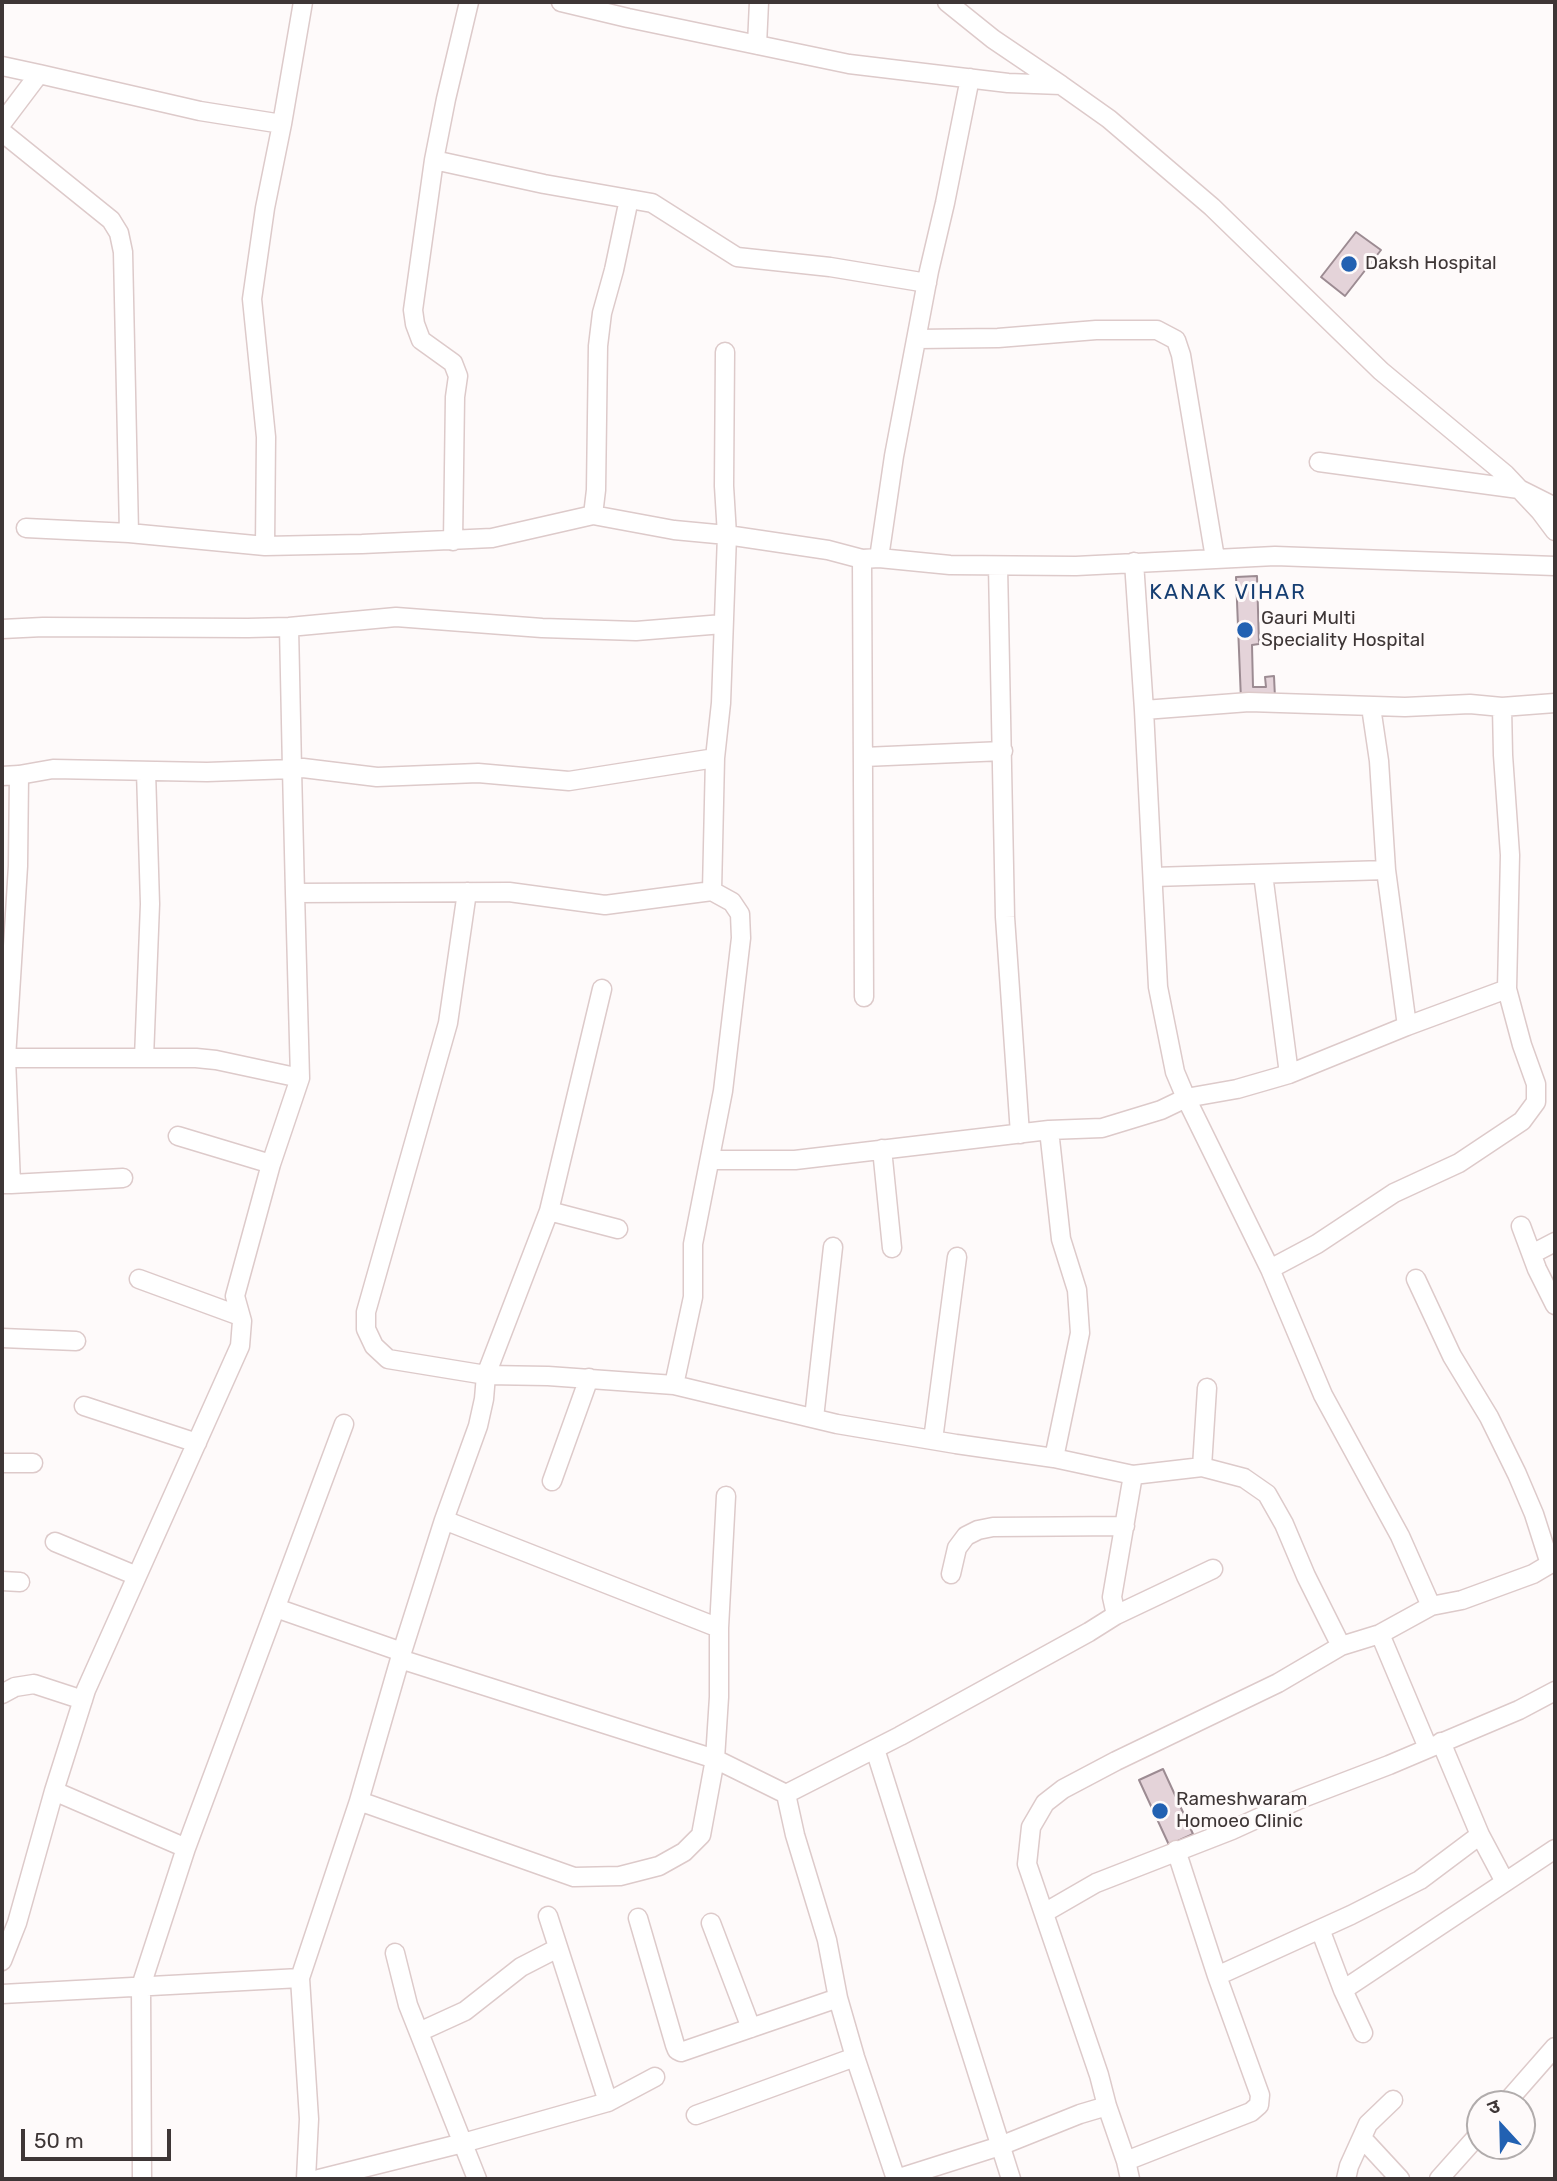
<!DOCTYPE html>
<meta charset="utf-8">
<style>
body{margin:0}
#map{position:relative;width:1557px;height:2181px;overflow:hidden;background:#fefafa;font-family:Rubik,"Noto Sans Devanagari",sans-serif}
canvas{display:block}
.frame{position:absolute;inset:0;border:4px solid #3e3636;pointer-events:none}
.north{position:absolute;left:1466px;top:2090px;width:70px;height:70px;box-sizing:border-box;background:#fefafa;border:2px solid #b1acac;border-radius:50%;rotate:338deg;font-size:19px;font-weight:700;line-height:28px;text-align:center;color:#3e3636}
.north::after{content:'';display:block;margin:auto;width:24px;height:32px;background:#2261b2;clip-path:polygon(50% 0,100% 100%,50% 72%,0 100%)}
.scale{position:absolute;left:21px;top:2129px;width:150px;height:32px;box-sizing:border-box;border:4px solid #3e3636;border-top:0;padding-left:9px;font-size:21px;line-height:24px;white-space:nowrap;color:#3e3636;-webkit-text-stroke:5px #fefafa;paint-order:stroke}
</style>
<div id="map">
<canvas width="1557" height="2181"></canvas>
<div class="frame"></div>
<div class="north">उ</div>
<div class="scale">50 m</div>
</div>
<script>
const context = document.querySelector('canvas').getContext('2d');
context.lineJoin = 'round';
function fill(path, color) { context.fillStyle = color; context.fill(path, 'evenodd'); }
const poly = rows => new Path2D(rows.map(r => 'M' + r).join(''));
function strokePath(path, color, width, dash) { context.strokeStyle = color; context.lineWidth = width; context.lineCap = dash ? 'butt' : 'round'; context.setLineDash(dash || []); context.stroke(path); }
function drawText(font, color, halo, rows, align = 'center') {
  context.font = font + ' Rubik,sans-serif'; context.lineWidth = 6; context.setLineDash([]); context.textBaseline = 'middle'; context.strokeStyle = halo; context.fillStyle = color; for (const [text, x, y, turn = 0] of rows) {
    context.save(); context.translate(x, y); context.rotate((+turn || 0) * Math.PI / 180); context.textAlign = isNaN(turn) ? turn : align; if (halo) context.strokeText(text, 0, 0); context.fillText(text, 0, 0); context.restore();
  }
}
const building = poly([
 [1356,232,1381,250,1345,296,1321,277,1356,232],
 [1257,576,1259,644,1252,645,1253,687,1266,687,1265,677,1274,676,1275,698,1241,700,1236,577,1257,576],
 [1163,1769,1193,1834,1169,1845,1139,1780,1163,1769]
]);
const minor = poly([
 [469,2,446,99,434,160,544,184,652,203,737,257,830,267,927,283],
 [561,2,628,18,849,64,1008,83,1061,85,1109,119,1212,207,1381,371,1505,474,1540,511,1555,531],
 [947,2,993,39,1061,85],
 [757,45,759,2],
 [2,66,39,74],
 [2,123,39,74,200,111,282,124,265,208,252,299,266,437,265,546],
 [282,124,303,2],
 [2,132,111,220,119,233,123,252,129,533],
 [434,160,413,310,415,324,421,340,453,363,458,376,455,397,453,541],
 [917,339,998,338,1096,330,1157,330,1176,340,1181,355,1215,558],
 [1319,462,1519,489,1555,507],
 [593,515,674,530,727,535,724,486,725,352],
 [26,528,129,533,265,546,362,544,492,538,593,515,596,490,598,346,602,313,614,270,629,199],
 [879,558,894,456,929,271,945,203,970,78],
 [862,559,864,997],
 [998,566,1005,917,1020,1134],
 [2,629,43,627,248,628,289,627,396,617,542,628,636,631,723,624],
 [1502,707,1555,703],
 [1144,710,1249,702,1405,707,1470,704,1502,707,1503,755,1510,855,1507,989,1522,1045,1536,1084,1536,1102,1522,1121,1459,1163,1394,1193,1317,1244,1270,1269],
 [864,757,1003,751],
 [2,776,19,775,53,769,207,772,292,769,289,627],
 [1263,874,1289,1074],
 [1153,877,1386,870],
 [712,891,715,758],
 [467,892,448,1023,366,1312,366,1329,374,1346,388,1359,486,1375,548,1376,674,1385],
 [1407,1026,1507,989],
 [2,1058,196,1058,216,1060,300,1078],
 [144,1058,150,904,146,771],
 [178,1136,271,1164],
 [882,1149,892,1248],
 [710,1160,795,1160,1049,1130],
 [2,1184,11,1184,6,1058,18,866,19,775],
 [11,1184,123,1178],
 [549,1211,618,1229],
 [1521,1226,1537,1269,1555,1305],
 [1532,1254,1555,1242],
 [139,1279,240,1316],
 [1416,1279,1452,1356,1489,1417,1517,1474,1534,1514,1550,1564],
 [2,1338,76,1341],
 [84,1406,197,1443],
 [814,1418,833,1247],
 [933,1440,957,1257],
 [1054,1458,1080,1333,1077,1290,1061,1239,1049,1130,1102,1128,1161,1110,1186,1098,1237,1089,1289,1074,1407,1026,1386,870,1379,761,1371,707],
 [2,1463,33,1463],
 [1202,1467,1207,1388],
 [552,1481,589,1378],
 [55,1542,137,1576],
 [951,1574,957,1548,966,1536,978,1530,993,1527,1125,1526],
 [2,1581,20,1582],
 [1431,1606,1462,1600,1533,1574,1555,1561],
 [276,1608,402,1652],
 [1116,1615,1213,1569],
 [719,1628,726,1496],
 [1380,1634,1428,1748],
 [1341,1646,1306,1576,1284,1524,1267,1494,1244,1478,1202,1467,1133,1475,1054,1458,956,1444,837,1424,674,1385,693,1297,693,1244,723,1091,741,938,740,914,732,902,712,891,605,905,509,892,295,893,292,769,303,768,377,777,478,773,569,781,715,758,721,703,727,535,828,550,862,559,879,558,950,565,1076,566,1275,556,1555,566],
 [400,1659,715,1759,719,1697,719,1628,444,1520],
 [2,1694,15,1687,34,1684,83,1700],
 [875,1749,1011,2179],
 [54,1791,186,1848],
 [359,1801,402,1652,444,1520,478,1426,484,1399,486,1375,549,1211,602,989],
 [1480,1835,1505,1882],
 [1176,1850,1217,1976,1351,1915,1420,1880,1480,1835,1441,1742],
 [1044,1913,1096,1883,1232,1830,1300,1799,1389,1765,1519,1710,1555,1691],
 [548,1916,608,2102],
 [638,1918,675,2045,677,2050,681,2052,838,1998],
 [711,1923,751,2028],
 [1320,1929,1343,1990,1363,2033],
 [395,1953,408,2005,477,2179],
 [2,1961,17,1923,54,1791,86,1690,240,1346,242,1321,235,1296,271,1164,300,1078,295,893],
 [300,1978,359,1801,574,1877,620,1876,659,1866,684,1852,701,1835,715,1759,786,1794],
 [1343,1990,1555,1849],
 [2,1994,300,1978,309,2119,306,2179],
 [419,2032,465,2011,521,1967,558,1948],
 [1505,2104,1555,2047],
 [1107,2106,1080,2114,1000,2146,896,2179,855,2057,838,1998,827,1940,795,1835,786,1794,900,1736,1089,1632,1116,1615,1112,1597,1133,1475],
 [696,2115,855,2057],
 [1362,2138,1400,2179],
 [1126,2161,1251,2112,1259,2105,1260,2095,1217,1976],
 [142,2179,141,1986,186,1848,344,1424],
 [319,2179,463,2143,608,2102,655,2077],
 [1130,2179,1126,2161,1107,2106,1099,2075,1027,1864,1031,1827,1045,1803,1063,1789,1116,1761,1278,1683,1341,1646,1380,1634,1431,1606,1400,1536,1323,1395,1270,1269,1186,1098,1175,1072,1158,987,1144,710,1134,562],
 [1346,2179,1349,2166,1368,2124,1393,2100],
 [1439,2179,1480,2133]
]);
const markers = [
 [1349,264,9,"#2261b2"],
 [1245,630,9,"#2261b2"],
 [1160,1811,9,"#2261b2"]
];
const poiNames = [
 ["Daksh Hospital",1365,264],
 ["Gauri Multi",1261,619],
 ["Speciality Hospital",1261,641],
 ["Rameshwaram",1176,1800],
 ["Homoeo Clinic",1176,1822]
];
const neighbourhoodNames = [
 ["KANAK VIHAR",1228,593]
];
fill(building, '#e4d3d9');
strokePath(building, '#9c8b92', 2);
strokePath(minor, '#ddcaca', 21);
strokePath(minor, '#fff', 18);
for (const [x, y, r, color] of markers) { const dot = new Path2D(); dot.arc(x, y, r, 0, 2 * Math.PI); context.fillStyle = color; context.fill(dot); strokePath(dot, '#fefafa', 2.5); }
drawText('19px', '#3e3636', '#fefafa', poiNames, 'left');
context.letterSpacing = '2px';
drawText('21px', '#163e72', '#fefafa', neighbourhoodNames);
context.letterSpacing = '0px';
</script>
